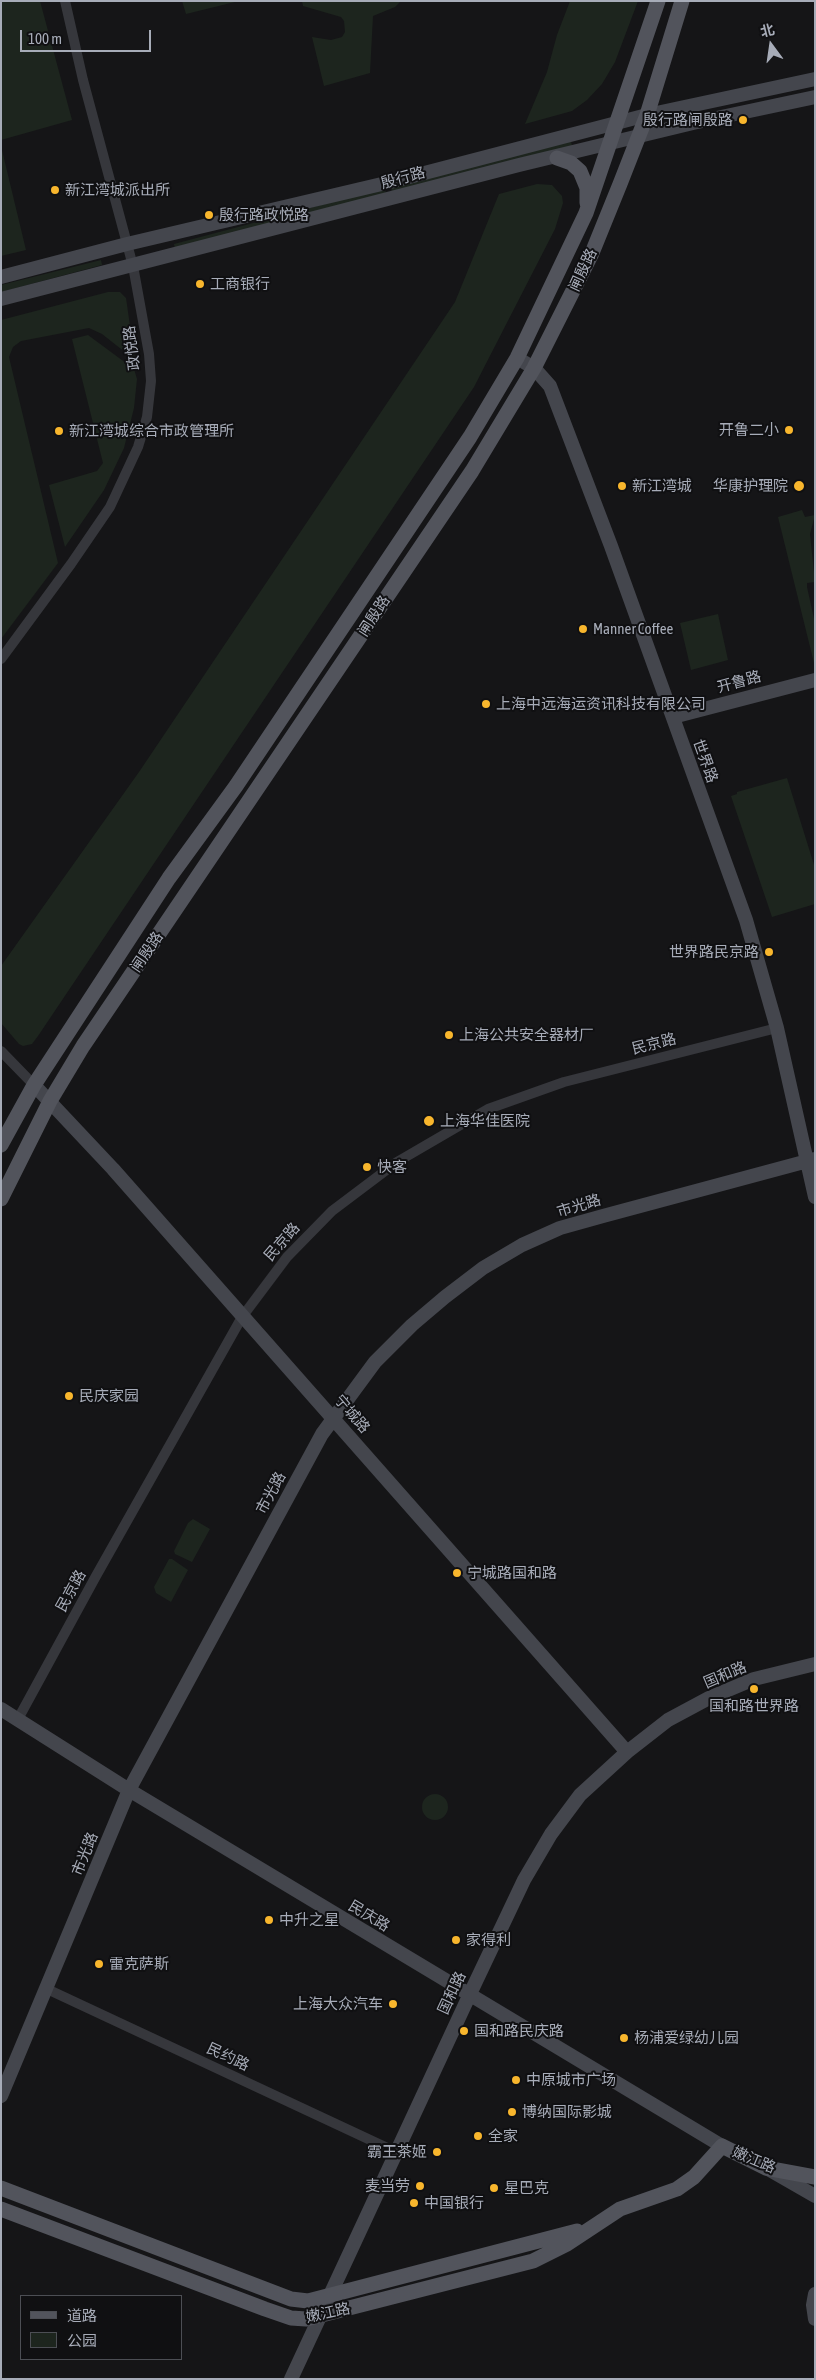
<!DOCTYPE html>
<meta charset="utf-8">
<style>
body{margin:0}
#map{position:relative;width:816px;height:2380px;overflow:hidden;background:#151517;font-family:"Asap Condensed","Noto Sans SC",sans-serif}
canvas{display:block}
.frame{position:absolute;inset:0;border:2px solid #a7acb8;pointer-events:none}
.legend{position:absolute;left:20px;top:2295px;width:162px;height:65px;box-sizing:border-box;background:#101012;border:1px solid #4c4e54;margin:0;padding:6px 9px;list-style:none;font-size:15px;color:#a7acb8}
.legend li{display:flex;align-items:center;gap:10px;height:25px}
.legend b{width:25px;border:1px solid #4c4e54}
.north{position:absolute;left:746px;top:20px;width:50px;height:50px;-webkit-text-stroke:4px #101012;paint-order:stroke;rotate:346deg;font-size:14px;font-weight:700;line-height:20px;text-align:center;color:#a7acb8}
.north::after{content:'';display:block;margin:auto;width:18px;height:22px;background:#a7acb8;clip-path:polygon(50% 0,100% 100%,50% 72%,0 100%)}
.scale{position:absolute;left:20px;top:30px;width:131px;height:22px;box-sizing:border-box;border:2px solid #a7acb8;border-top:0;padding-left:6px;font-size:15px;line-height:18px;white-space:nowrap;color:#a7acb8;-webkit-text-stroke:4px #101012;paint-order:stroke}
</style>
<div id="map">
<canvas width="816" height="2380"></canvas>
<div class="frame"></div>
<ul class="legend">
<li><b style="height:6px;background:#52545c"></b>道路</li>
<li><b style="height:14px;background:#1d251e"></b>公园</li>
</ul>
<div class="north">北</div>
<div class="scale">100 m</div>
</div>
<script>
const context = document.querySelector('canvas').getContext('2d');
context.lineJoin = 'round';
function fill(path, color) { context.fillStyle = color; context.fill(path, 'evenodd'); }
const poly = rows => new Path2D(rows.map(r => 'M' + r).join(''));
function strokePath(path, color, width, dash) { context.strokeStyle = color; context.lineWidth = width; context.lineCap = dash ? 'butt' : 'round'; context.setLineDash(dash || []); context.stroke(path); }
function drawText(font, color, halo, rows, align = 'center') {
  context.font = font + ' "Asap Condensed","Noto Sans SC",sans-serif'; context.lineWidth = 4; context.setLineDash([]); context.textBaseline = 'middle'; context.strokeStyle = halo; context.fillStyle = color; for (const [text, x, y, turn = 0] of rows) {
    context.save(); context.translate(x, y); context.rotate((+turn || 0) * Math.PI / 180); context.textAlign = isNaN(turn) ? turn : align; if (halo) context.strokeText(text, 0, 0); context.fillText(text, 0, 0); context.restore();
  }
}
const green = poly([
 [1,1,40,1,72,120,1,140],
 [182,1,239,1,186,14],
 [302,1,401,1,395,7,373,16,370,73,324,86,312,37,331,40,342,37,345,32,344,21,341,17,303,6],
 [570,1,638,1,615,62,602,84,587,100,572,111,525,124,547,72,557,35],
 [571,141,572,146,392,193,391,187],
 [1,146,26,250,1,256],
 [537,184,552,185,562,196,563,203,555,229,474,387,38,1036,32,1044,23,1046,19,1044,1,1023,1,966,139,772,455,302,499,194],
 [385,188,386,194,175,249,174,244],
 [101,260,102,265,1,292,1,285],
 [108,292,120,292,126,298,135,360,102,334,89,328,21,341,13,347,9,357,58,563,1,639,1,320],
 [88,335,134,369,137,379,134,408,124,448,104,490,65,547,49,485,97,471,103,463,72,339],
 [802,510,805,517,815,515,810,534,815,582,807,583,807,587,815,623,814,663,778,517],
 [718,614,728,660,691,670,680,623],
 [787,778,815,868,815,904,772,917,731,796,737,794,737,792],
 [193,1519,210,1529,192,1562,175,1554,174,1551,188,1523],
 [169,1559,172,1559,188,1570,171,1602,156,1593,154,1587],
 '422 1807a13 13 0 1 1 26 0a13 13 0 1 1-26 0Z'
]);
const street = poly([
 [1,659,71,564,110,507,138,447,147,417,151,381,149,354,133,266,83,80,65,1],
 [1,1051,34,1085],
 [18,1719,96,1576,242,1317,287,1257,332,1211,397,1162,488,1109,564,1082,777,1028],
 [47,1989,396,2152]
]);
const secondary = poly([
 [1,277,127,244,386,183,647,115,815,79],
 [1,299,519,165,693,123,815,97],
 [517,358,534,368,550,386,611,546,746,920,777,1028,815,1197],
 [673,717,815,680],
 [34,1085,113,1169,627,1752],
 [1,1709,129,1790,722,2146],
 [1,2096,129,1790,322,1434,375,1362,412,1325,445,1297,483,1268,522,1245,560,1228,603,1216,815,1159],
 [768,2169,815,2196],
 [815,2294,813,2305,815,2319],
 [291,2379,469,1996,524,1880,551,1834,580,1795,627,1752,668,1720,709,1698,754,1679,815,1664]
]);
const primary = poly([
 [557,158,571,163,580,171,587,188,587,203],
 [1,1145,34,1085,169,878,236,786,470,437,517,358,586,213,658,1],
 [1,1199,50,1101,83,1046,472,471,534,368,592,253,620,184,647,115,682,1],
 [1,2188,291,2299,308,2301,577,2231],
 [1,2209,265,2309,291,2318,306,2319,533,2261,567,2244,620,2209,677,2189,694,2177,722,2146,766,2168,815,2177]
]);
const markers = [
 [743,120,5,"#f8b62d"],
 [55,190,5,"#f8b62d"],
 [209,215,5,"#f8b62d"],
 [200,284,5,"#f8b62d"],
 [789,430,5,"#f8b62d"],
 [59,431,5,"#f8b62d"],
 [622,486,5,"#f8b62d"],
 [799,486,6,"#f8b62d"],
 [583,629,5,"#f8b62d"],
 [486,704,5,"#f8b62d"],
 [769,952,5,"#f8b62d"],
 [449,1035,5,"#f8b62d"],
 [429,1121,6,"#f8b62d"],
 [367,1167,5,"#f8b62d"],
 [69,1396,5,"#f8b62d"],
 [457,1573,5,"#f8b62d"],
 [754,1689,5,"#f8b62d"],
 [269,1920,5,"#f8b62d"],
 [456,1940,5,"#f8b62d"],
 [99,1964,5,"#f8b62d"],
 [393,2004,5,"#f8b62d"],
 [464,2031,5,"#f8b62d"],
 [624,2038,5,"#f8b62d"],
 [516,2080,5,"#f8b62d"],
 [512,2112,5,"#f8b62d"],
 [478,2136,5,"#f8b62d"],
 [437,2152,5,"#f8b62d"],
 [420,2186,5,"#f8b62d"],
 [494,2188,5,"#f8b62d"],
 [414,2203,5,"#f8b62d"]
];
const poiNames = [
 ["殷行路闸殷路",733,120,"right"],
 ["新江湾城派出所",65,190],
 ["殷行路政悦路",219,215],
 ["工商银行",210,284],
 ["开鲁二小",779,430,"right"],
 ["新江湾城综合市政管理所",69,431],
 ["新江湾城",632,486],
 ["华康护理院",788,486,"right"],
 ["Manner Coffee",593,629],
 ["上海中远海运资讯科技有限公司",496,704],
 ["世界路民京路",759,952,"right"],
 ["上海公共安全器材厂",459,1035],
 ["上海华佳医院",440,1121],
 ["快客",377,1167],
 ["民庆家园",79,1396],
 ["宁城路国和路",467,1573],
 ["国和路世界路",754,1706,"center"],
 ["中升之星",279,1920],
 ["家得利",466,1940],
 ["雷克萨斯",109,1964],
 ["上海大众汽车",383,2004,"right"],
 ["国和路民庆路",474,2031],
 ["杨浦爱绿幼儿园",634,2038],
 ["中原城市广场",526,2080],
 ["博纳国际影城",522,2112],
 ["全家",488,2136],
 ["霸王茶姬",427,2152,"right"],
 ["麦当劳",410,2186,"right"],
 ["星巴克",504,2188],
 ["中国银行",424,2203]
];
const streetNames = [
 ["殷行路",403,178,-15],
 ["闸殷路",583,270,-65],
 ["政悦路",132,348,-97],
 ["闸殷路",374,616,-57],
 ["开鲁路",739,682,-15],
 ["世界路",705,761,70],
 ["闸殷路",147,952,-56],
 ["民京路",654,1044,-14],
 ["市光路",579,1206,-17],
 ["民京路",282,1242,-49],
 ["宁城路",352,1414,49],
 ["市光路",271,1493,-62],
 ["民京路",71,1591,-61],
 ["国和路",725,1675,-23],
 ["市光路",85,1854,-68],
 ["民庆路",369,1916,31],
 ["国和路",452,1993,-65],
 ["民约路",228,2057,25],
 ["嫩江路",754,2160,23],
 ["嫩江路",328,2313,-12]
];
fill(green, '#1d251e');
strokePath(street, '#36373c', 10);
strokePath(secondary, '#44464d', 14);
strokePath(primary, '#52545c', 15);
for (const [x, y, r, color] of markers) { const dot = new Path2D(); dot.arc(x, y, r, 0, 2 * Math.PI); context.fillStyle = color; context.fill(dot); strokePath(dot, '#101012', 2); }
drawText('15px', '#a7acb8', '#101012', poiNames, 'left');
drawText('15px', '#a7acb8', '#101012', streetNames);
</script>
